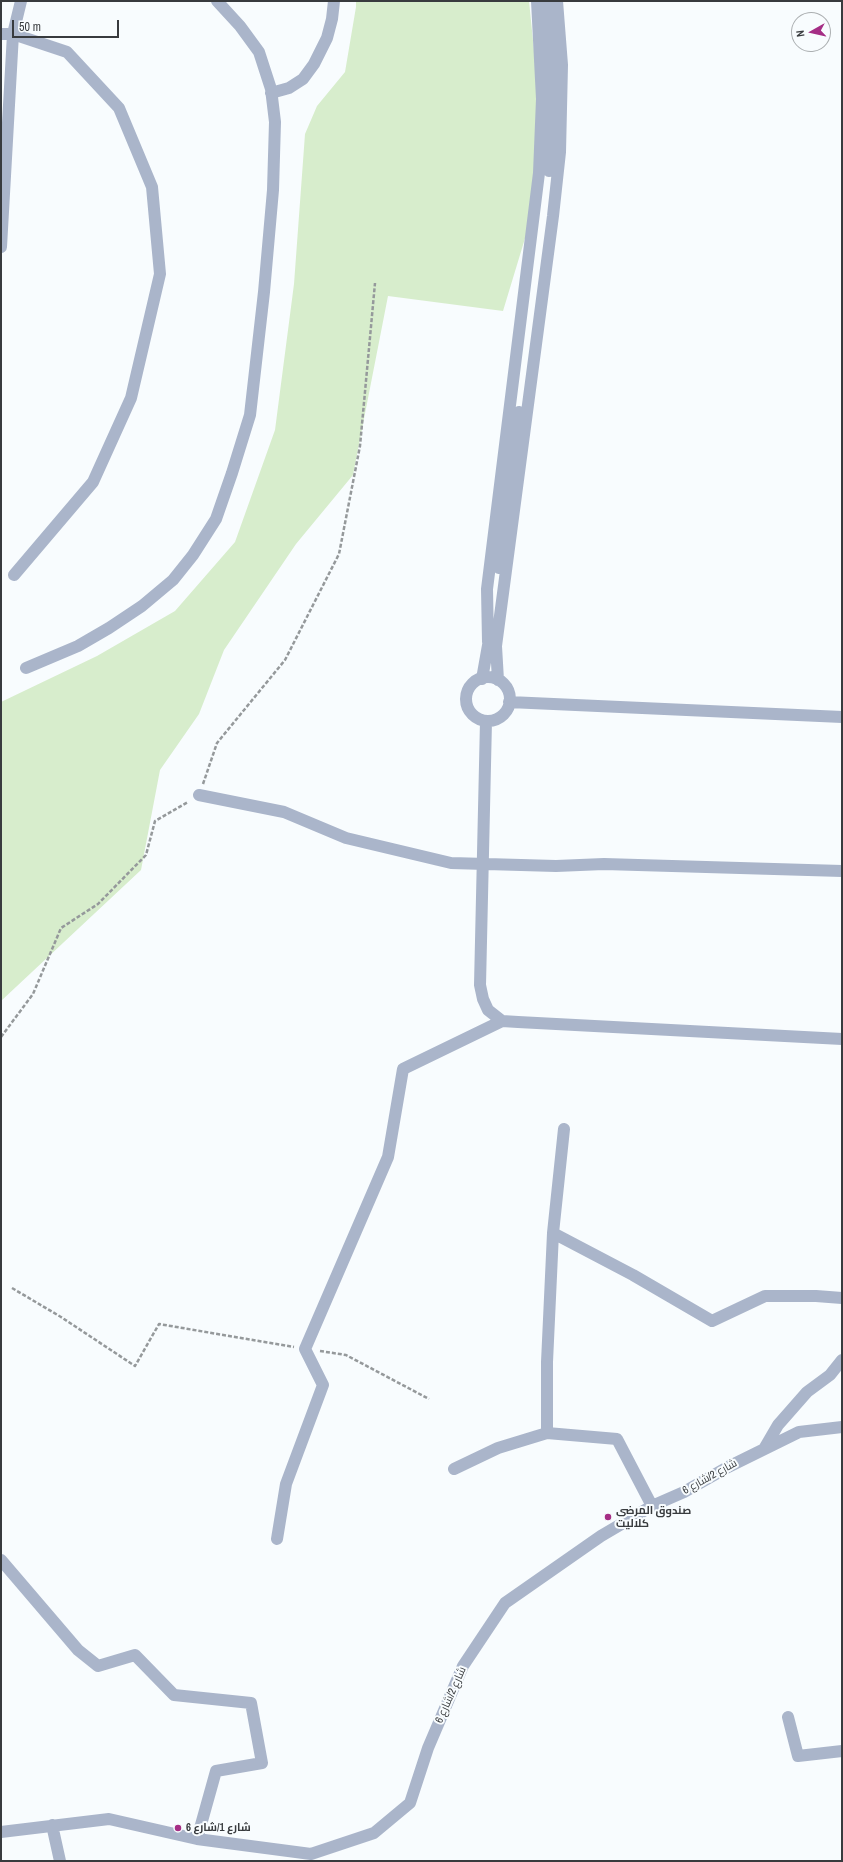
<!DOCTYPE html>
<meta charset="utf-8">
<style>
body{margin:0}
#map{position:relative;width:843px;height:1862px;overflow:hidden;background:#f8fcfe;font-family:"Archivo Narrow",sans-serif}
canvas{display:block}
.frame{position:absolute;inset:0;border:2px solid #383b3e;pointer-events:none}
.north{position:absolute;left:791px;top:12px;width:40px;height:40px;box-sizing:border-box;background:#f8fcfe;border:1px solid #abafb1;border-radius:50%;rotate:262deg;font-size:11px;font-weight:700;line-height:16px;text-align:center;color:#383b3e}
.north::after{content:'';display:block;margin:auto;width:14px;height:18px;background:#a52e85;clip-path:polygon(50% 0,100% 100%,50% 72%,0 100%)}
.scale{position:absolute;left:12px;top:20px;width:107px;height:18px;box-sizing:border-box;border:2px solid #383b3e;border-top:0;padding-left:5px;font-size:12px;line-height:14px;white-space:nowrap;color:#383b3e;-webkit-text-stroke:3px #f8fcfe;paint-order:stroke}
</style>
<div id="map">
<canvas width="843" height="1862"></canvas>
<div class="frame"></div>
<div class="north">N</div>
<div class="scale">50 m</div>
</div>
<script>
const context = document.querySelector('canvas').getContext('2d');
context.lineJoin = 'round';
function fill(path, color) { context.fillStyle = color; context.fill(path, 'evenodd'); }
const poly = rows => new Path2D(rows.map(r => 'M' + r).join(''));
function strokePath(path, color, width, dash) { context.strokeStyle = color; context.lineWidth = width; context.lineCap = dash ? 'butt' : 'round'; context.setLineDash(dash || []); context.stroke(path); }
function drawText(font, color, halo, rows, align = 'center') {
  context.font = font + ' "Archivo Narrow",Cairo,sans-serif'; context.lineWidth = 4; context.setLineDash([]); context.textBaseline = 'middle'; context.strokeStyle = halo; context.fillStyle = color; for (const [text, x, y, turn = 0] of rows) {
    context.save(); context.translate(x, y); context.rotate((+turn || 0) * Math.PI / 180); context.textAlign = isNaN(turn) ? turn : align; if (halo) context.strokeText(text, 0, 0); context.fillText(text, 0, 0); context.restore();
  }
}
const green = poly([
 [356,1,529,1,546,169,503,311,388,296,353,475,296,544,224,650,199,714,160,770,141,870,1,1001,1,702,97,656,175,611,235,542,275,430,294,284,305,134,317,106,345,72,356,7]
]);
const path = poly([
 [203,784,217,743,285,660,339,554,360,446,375,283],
 [1,1037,33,994,61,928,98,904,146,855,155,821,188,802],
 [12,1288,61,1317,135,1366,159,1324,294,1347],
 [320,1351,346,1355,429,1399]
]);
const minor = poly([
 [548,1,553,82,549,171],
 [1,34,13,34,67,52,119,108,152,187,160,274,131,398,93,482,14,575],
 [271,93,289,88,303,79,314,64,327,38,332,19,334,1],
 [1,247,13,34,21,1],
 [499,568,519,412],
 [488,642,487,589,539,173,542,99,537,1],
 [26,668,78,646,109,628,142,606,173,580,193,555,216,519,232,473,250,415,264,292,273,190,275,122,271,89,259,52,240,26,217,1],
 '466 699a22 22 0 1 1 44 0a22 22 0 1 1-44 0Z',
 [482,679,490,634],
 [498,680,496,646,553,216,560,152,562,65,557,1],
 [509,702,842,717],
 [486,721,480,985,483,999,488,1010,502,1021,518,1022,842,1039],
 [199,795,284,812,346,838,451,863,556,866,604,864,842,871],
 [553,1233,633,1275,712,1321,765,1296,816,1296,842,1298],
 [547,1433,547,1362,553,1233,564,1129],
 [764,1449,778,1425,807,1392,830,1375,842,1360],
 [454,1469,498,1448,547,1433,617,1439,652,1506],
 [277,1539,286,1484,323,1385,305,1349,388,1157,403,1069,502,1021],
 [1,1560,78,1650,98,1666,135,1655,174,1695,251,1703,262,1763,216,1771,197,1839],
 [788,1717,798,1756,842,1751],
 [52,1825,60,1861],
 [1,1832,109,1819,197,1839,311,1854,374,1833,410,1803,428,1748,463,1666,505,1603,601,1536,652,1506,684,1492,728,1467,799,1432,842,1427]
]);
const markers = [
 [608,1517,4,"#a52e85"],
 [178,1828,4,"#a52e85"]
];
const streetNames = [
 ["شارع 2/شارع 6",710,1477,-29],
 ["شارع 2/شارع 6",451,1695,-66]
];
const poiNames = [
 ["صندوق المرضى",616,1511],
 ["كلاليت",616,1524],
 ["شارع 1/شارع 6",186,1828]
];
fill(green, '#d7edcc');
strokePath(path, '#95999b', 2.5, [4, 2]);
strokePath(minor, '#aab5ca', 12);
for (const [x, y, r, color] of markers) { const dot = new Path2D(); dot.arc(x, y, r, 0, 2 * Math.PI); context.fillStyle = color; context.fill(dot); strokePath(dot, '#f8fcfe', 1.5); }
drawText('11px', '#383b3e', '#f8fcfe', streetNames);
drawText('bold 11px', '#383b3e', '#f8fcfe', poiNames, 'left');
</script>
